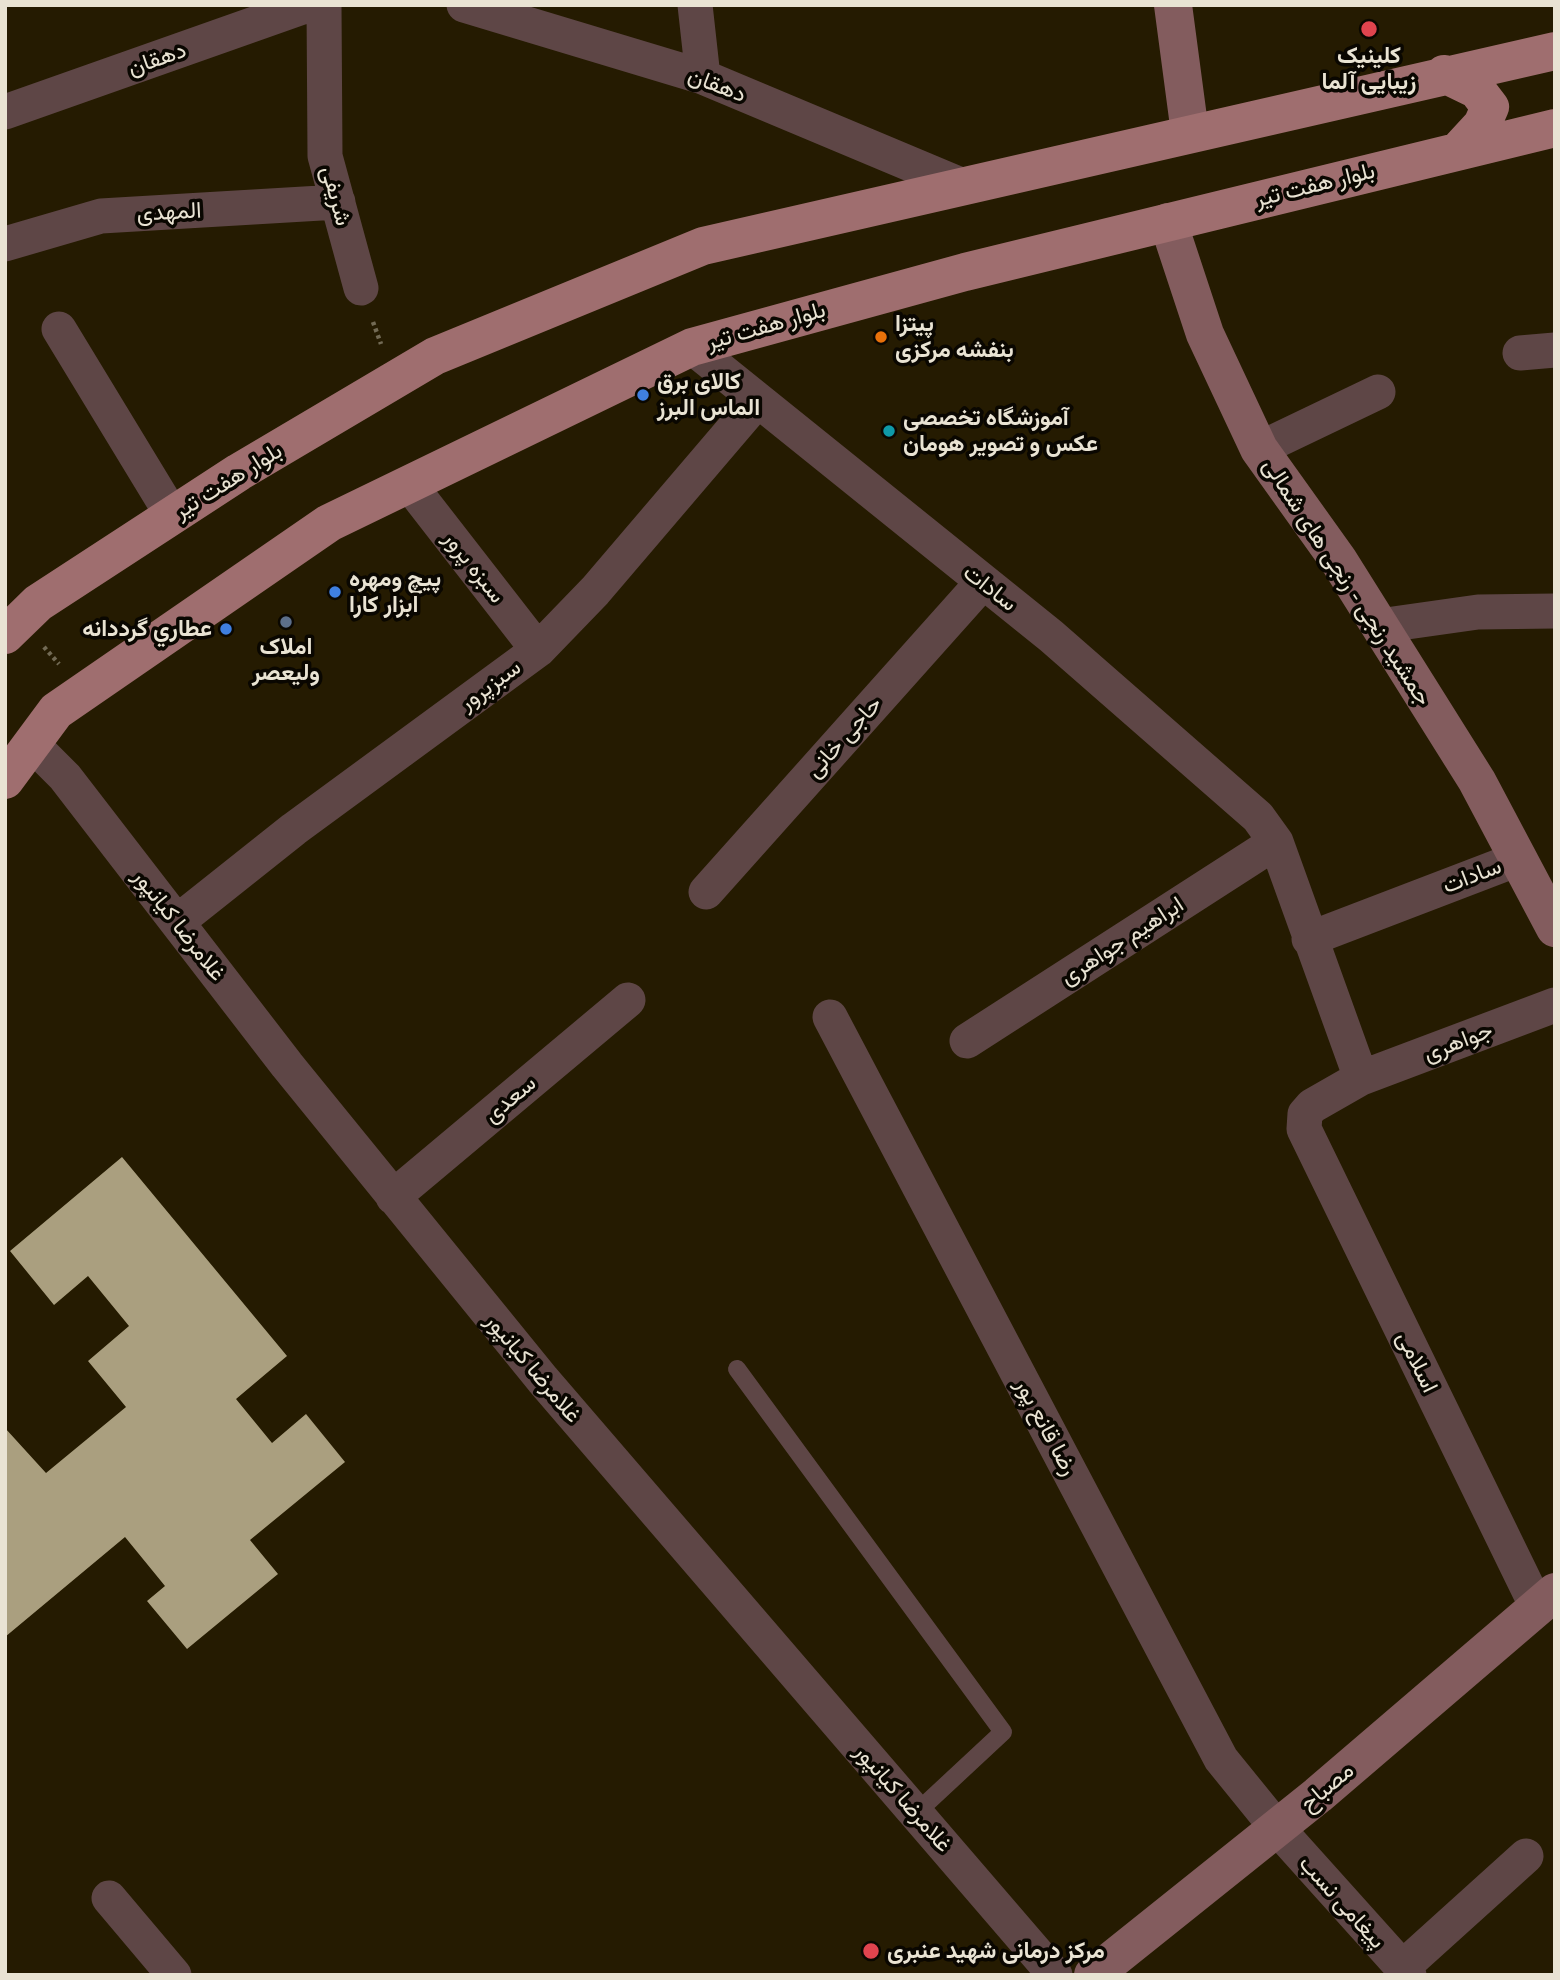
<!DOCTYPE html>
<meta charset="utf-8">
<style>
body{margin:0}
#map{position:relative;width:1560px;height:1980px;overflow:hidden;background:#251b01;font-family:"Public Sans",sans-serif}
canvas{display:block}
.frame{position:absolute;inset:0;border:7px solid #e9e3d3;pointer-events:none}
</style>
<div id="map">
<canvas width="1560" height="1980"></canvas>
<div class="frame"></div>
</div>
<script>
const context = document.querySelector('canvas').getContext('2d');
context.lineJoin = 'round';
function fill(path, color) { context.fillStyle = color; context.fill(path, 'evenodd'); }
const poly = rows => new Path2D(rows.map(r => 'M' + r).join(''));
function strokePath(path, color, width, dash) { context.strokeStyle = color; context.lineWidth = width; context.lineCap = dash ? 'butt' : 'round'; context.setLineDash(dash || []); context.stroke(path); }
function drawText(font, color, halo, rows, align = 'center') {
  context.font = font + ' "Public Sans",Vazirmatn,sans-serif'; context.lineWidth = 7; context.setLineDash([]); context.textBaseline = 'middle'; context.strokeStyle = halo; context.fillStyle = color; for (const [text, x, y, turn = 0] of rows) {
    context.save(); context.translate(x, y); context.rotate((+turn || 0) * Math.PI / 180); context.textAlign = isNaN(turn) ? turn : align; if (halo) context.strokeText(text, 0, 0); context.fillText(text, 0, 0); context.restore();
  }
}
const building = poly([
 [122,1157,287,1356,236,1399,272,1443,306,1414,345,1462,250,1540,278,1574,187,1649,147,1601,165,1586,125,1537,5,1637,5,1428,46,1473,126,1407,88,1361,129,1326,88,1276,54,1305,10,1251]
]);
const path = poly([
 [373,322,381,344],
 [44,647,59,664]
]);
const lane = poly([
 [737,1369,1003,1732,916,1813]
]);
const street = poly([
 [324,5,325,156,361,288],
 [464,5,703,77,963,186],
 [695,5,703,77],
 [5,112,308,5],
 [5,244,101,216,338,202],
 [59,329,172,515],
 [692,347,1051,636,1258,817,1276,842,1361,1078],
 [1520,353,1555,350],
 [1259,449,1378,392],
 [409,484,538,650],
 [1379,626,1478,612,1555,611],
 [32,744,65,777,287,1065,543,1380,1055,1975],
 [706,892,982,583],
 [177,922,294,829,538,650,595,591,758,400],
 [1309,939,1518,859],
 [830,1017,1221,1759,1277,1828,1409,1975],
 [967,1041,1276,842],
 [393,1197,628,1000],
 [1537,1607,1304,1129,1305,1114,1312,1106,1361,1078,1555,1005],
 [109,1898,174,1975],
 [1402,1968,1526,1856]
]);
const secondary = poly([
 [1173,5,1190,133],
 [1168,222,1205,334,1259,449,1339,561,1477,781,1555,928],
 [1093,1975,1318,1795,1555,1592]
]);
const primary = poly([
 [1444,74,1477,90,1490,107,1482,125,1458,151],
 [5,635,38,603,239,472,435,356,703,246,1555,51],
 [5,780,56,711,329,523,692,347,965,272,1555,128]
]);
const markers = [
 [1369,29,9,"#e0444e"],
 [881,337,7,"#e8710a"],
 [643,395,7,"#3f7fe0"],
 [889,431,7,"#0f9aa8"],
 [335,592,7,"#3f7fe0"],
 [286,622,7,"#5c6f8a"],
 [226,629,7,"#3f7fe0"],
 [871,1951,9,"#e0444e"]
];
const poiNames = [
 ["کلینیک",1369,56,"center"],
 ["زیبایی آلما",1369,82,"center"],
 ["پیتزا",895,324],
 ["بنفشه مرکزی",895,350],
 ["کالای برق",657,382],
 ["الماس البرز",657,408],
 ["آموزشگاه تخصصی",903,418],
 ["عکس و تصویر هومان",903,444],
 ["پیچ ومهره",349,579],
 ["ابزار کارا",349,605],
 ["عطاري گرددانه",212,629,"right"],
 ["املاک",286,647,"center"],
 ["ولیعصر",286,673,"center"],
 ["مرکز درمانی شهید عنبری",887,1951]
];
const streetNames = [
 ["دهقان",157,59,-19],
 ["دهقان",717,85,21],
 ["بلوار هفت تیر",1315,185,-14],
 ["شریفی",336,196,75],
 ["المهدی",169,212,-3],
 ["بلوار هفت تیر",766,326,-16],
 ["بلوار هفت تیر",228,481,-32],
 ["سبزه پرور",474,567,52],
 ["جمشید رنجی - رنجی های شمالی",1347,582,57],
 ["سادات",990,588,38],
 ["سبزپرور",490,685,-36],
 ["حاجی خانی",844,737,-48],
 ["سادات",1472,876,-21],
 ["غلامرضا کیانپور",179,925,52],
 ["ابراهیم جواهری",1122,941,-33],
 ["جواهری",1458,1042,-21],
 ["سعدی",510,1099,-40],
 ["اسلامی",1417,1362,64],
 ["غلامرضا کیانپور",533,1368,50],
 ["رضا قانع پور",1046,1427,62],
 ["مصباح",1327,1787,-40],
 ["غلامرضا کیانپور",903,1798,49],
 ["پیغامی نسب",1342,1902,48]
];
fill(building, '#aa9f7f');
strokePath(path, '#726a54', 4.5, [3.5, 3.5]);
strokePath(lane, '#5e4646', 18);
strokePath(street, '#5e4646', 35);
strokePath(secondary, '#835c5e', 38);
strokePath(primary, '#9f6e6f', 38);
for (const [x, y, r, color] of markers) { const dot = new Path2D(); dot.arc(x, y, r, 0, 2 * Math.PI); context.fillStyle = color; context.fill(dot); strokePath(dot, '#0a0701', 2.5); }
drawText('bold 23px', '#e9e3d3', '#0a0701', poiNames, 'left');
drawText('23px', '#e9e3d3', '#0a0701', streetNames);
</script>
